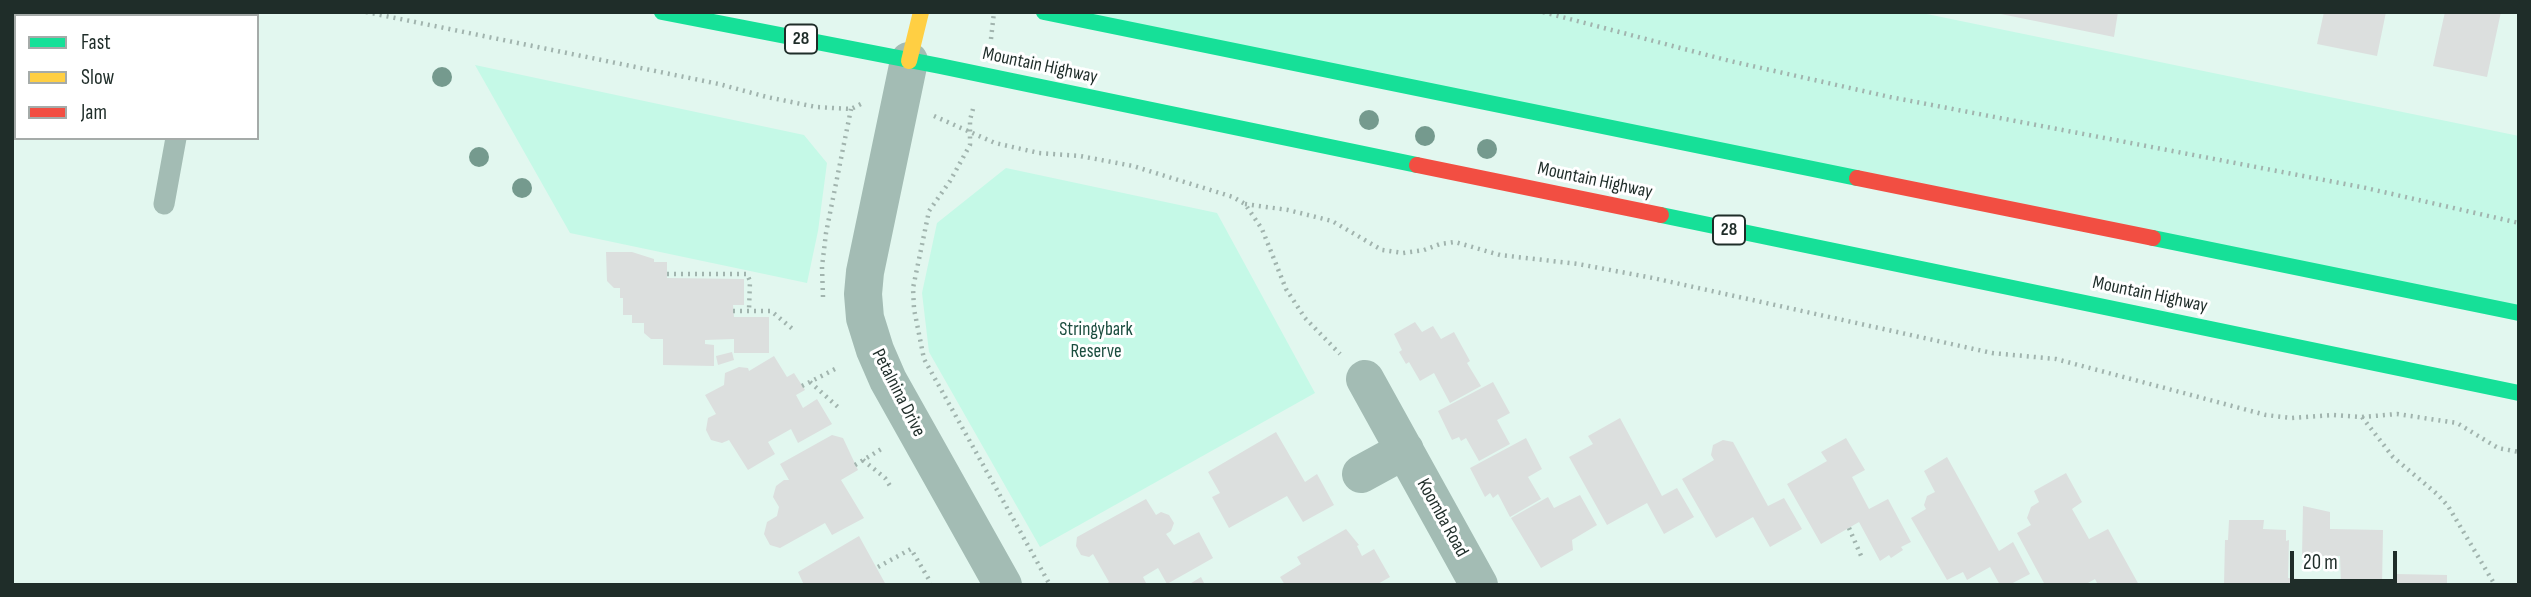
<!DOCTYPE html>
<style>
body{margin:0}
#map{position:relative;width:2531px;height:597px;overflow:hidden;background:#e2f7ef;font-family:"Sofia Sans Condensed",sans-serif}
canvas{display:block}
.frame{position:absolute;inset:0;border:14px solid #1f2d29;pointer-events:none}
.legend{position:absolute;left:14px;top:14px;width:245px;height:126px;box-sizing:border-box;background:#fff;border:2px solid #a5aba9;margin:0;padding:9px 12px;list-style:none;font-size:21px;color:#1f2d29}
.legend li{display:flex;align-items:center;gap:14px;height:35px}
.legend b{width:35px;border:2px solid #a5aba9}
.scale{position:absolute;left:2290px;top:551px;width:107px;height:32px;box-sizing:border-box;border:4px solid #1f2d29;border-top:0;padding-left:9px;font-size:21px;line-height:24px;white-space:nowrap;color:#1f2d29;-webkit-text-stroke:5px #fff;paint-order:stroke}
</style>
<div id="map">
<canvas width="2531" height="597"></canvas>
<div class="frame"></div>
<ul class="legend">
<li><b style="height:9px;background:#16e098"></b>Fast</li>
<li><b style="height:9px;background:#ffcf43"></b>Slow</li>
<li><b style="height:9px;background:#f24e42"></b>Jam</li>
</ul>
<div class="scale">20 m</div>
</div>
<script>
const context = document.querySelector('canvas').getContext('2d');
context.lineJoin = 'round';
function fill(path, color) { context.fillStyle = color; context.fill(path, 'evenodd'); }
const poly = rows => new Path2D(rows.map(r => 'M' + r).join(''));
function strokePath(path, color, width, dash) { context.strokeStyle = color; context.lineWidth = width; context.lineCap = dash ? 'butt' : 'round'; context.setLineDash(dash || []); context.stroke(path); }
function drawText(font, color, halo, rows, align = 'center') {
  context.font = font + ' "Sofia Sans Condensed",sans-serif'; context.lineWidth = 6; context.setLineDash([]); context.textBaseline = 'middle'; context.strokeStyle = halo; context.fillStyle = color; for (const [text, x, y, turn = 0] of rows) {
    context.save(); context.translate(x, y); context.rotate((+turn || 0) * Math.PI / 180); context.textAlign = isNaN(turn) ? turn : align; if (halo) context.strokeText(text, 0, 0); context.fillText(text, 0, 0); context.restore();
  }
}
const green = poly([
 [1050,12,1917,12,2519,136,2519,313],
 [475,65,804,135,827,163,818,231,807,283,570,233],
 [1006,168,1217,213,1315,393,1040,547,929,352,922,293,937,223]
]);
const building = poly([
 [1991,12,2118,12,2114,37],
 [2324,12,2386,12,2377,56,2317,44],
 [2445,12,2501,12,2487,77,2433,66],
 [606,252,632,252,654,259,654,262,667,262,667,278,744,279,744,305,733,305,734,317,769,317,769,353,734,353,734,339,705,340,705,344,714,345,714,366,663,365,663,339,651,339,644,333,644,323,632,323,632,315,623,315,623,298,620,298,620,288,614,288,607,281],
 [1415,322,1422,332,1433,326,1441,339,1454,332,1470,361,1467,363,1481,386,1450,403,1434,373,1420,381,1409,362,1406,364,1399,352,1402,350,1394,334],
 [732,352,734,360,718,365,716,356],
 [774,356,787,377,794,373,805,390,796,395,803,408,817,399,832,424,798,443,791,429,768,442,775,454,748,470,729,440,722,443,711,440,706,430,708,418,716,414,705,395,724,385,725,373,739,367,748,368,749,371],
 [1493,382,1510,413,1497,420,1510,444,1479,461,1466,438,1461,441,1459,437,1452,440,1438,411],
 [1620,418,1662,496,1677,488,1694,517,1664,534,1647,503,1607,525,1569,457,1593,444,1588,436],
 [1276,432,1305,482,1317,474,1334,505,1303,522,1287,496,1229,528,1212,497,1220,493,1208,472],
 [832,435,843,438,858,470,841,480,864,518,832,535,825,523,780,548,770,545,764,534,767,522,777,516,779,507,773,497,776,486,784,480,789,480,780,464],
 [1526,438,1542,469,1528,477,1541,499,1510,517,1498,494,1493,498,1490,493,1485,497,1470,468],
 [1846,438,1865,470,1852,477,1869,509,1888,499,1911,542,1901,547,1903,550,1891,558,1889,555,1880,561,1859,522,1821,544,1787,484,1827,461,1821,452],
 [1723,440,1733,442,1768,506,1784,498,1802,529,1770,547,1753,517,1716,538,1682,479,1714,460,1711,455,1713,445],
 [1947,457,1999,551,2013,542,2030,574,2009,585,2000,585,1990,567,1967,580,1963,572,1947,580,1911,518,1926,509,1924,505,1927,496,1935,492,1924,471],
 [2066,473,2082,502,2072,509,2089,539,2108,529,2139,585,2098,585,2095,579,2088,583,2089,585,2045,585,2017,533,2031,525,2027,518,2031,507,2039,502,2034,491],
 [1580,495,1597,525,1572,540,1573,550,1541,568,1511,518,1548,497,1554,508],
 [1146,499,1156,515,1161,512,1169,515,1174,523,1171,531,1166,534,1174,545,1199,532,1213,558,1167,584,1158,568,1143,577,1147,585,1105,585,1109,582,1093,554,1089,557,1081,555,1076,546,1077,537],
 [2303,506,2330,512,2330,529,2383,530,2382,585,2341,585,2340,556,2302,556],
 [2229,520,2264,520,2263,529,2286,530,2286,541,2289,540,2288,578,2301,579,2301,585,2224,585,2225,540,2228,540],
 [1346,529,1359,545,1357,546,1362,556,1374,549,1390,577,1376,585,1285,585,1280,577,1301,564,1297,557],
 [859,536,886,585,804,585,798,572],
 [2396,574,2447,575,2447,585,2395,585],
 [1201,577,1205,585,1188,585]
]);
const path = poly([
 [366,12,719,84,767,97,816,107,851,109,863,103],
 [1543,12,1730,61,1890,97,2366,188,2519,223],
 [991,39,994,12],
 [973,109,970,120,970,145,950,181,929,211,913,288,914,309,924,359,1050,585],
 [934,116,995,143,1039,153,1080,156,1133,166,1233,197,1245,204,1262,229,1286,289,1305,318,1340,354],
 [1245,204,1288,210,1332,221,1382,250,1403,253,1424,250,1440,244,1455,242,1500,255,1578,264,1653,278,1992,353,2056,359,2266,415,2291,418,2334,415,2362,417,2397,414,2457,423,2498,448,2519,452],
 [667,274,747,274,750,281,749,310],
 [823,297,822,267,826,233,851,109],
 [733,311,771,311,795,331],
 [810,382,839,408],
 [802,386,839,367],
 [2362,417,2393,457,2437,494,2448,506,2495,585],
 [863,460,885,478,892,489],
 [855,465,883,448],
 [1849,528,1862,558],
 [878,567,911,549,931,583]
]);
const lane = poly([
 [189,16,189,12],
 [218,16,220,12],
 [164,204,176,138]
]);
const street = poly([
 [909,61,865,272,863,294,865,318,875,350,888,380,1003,585],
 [1365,379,1479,585],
 [1361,474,1405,450]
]);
const fast = poly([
 [662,12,940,66,1417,165],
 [1044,12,1857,178],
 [1661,215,2519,393],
 [2153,238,2519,313]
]);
const slow = poly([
 [909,61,921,12]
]);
const jam = poly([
 [1417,165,1661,215],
 [1857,178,2153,238]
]);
const trees = [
 [442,77],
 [1369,120],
 [1425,136],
 [1487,149],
 [479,157],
 [522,188]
];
const shields = [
 [801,39,32],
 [1729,230,32]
];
const shieldNames = [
 ["28",801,39],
 ["28",1729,230]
];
const streetNames = [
 ["Mountain Highway",1040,66,12],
 ["Mountain Highway",1595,181,12],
 ["Mountain Highway",2150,295,12],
 ["Petalnina Drive",898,393,63],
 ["Koomba Road",1442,518,61]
];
const parkNames = [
 ["Stringybark",1096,330],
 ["Reserve",1096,352]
];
fill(green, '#c5f9e7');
fill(building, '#dcdfde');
strokePath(path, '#a1b4ae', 4.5, [2, 5]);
strokePath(lane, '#a3bcb4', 21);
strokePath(street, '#a3bcb4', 38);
strokePath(fast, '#16e098', 16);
strokePath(slow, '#ffcf43', 16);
strokePath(jam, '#f24e42', 16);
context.fillStyle = '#759a8e';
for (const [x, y] of trees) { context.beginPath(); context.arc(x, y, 10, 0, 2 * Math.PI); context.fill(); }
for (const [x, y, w] of shields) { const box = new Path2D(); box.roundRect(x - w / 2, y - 14.5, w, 29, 5); context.fillStyle = '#fff'; context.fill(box); strokePath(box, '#1f2d29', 2); }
drawText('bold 18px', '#1f2d29', null, shieldNames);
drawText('19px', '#1f2d29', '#fff', streetNames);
drawText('19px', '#1b4d3f', '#fff', parkNames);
</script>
